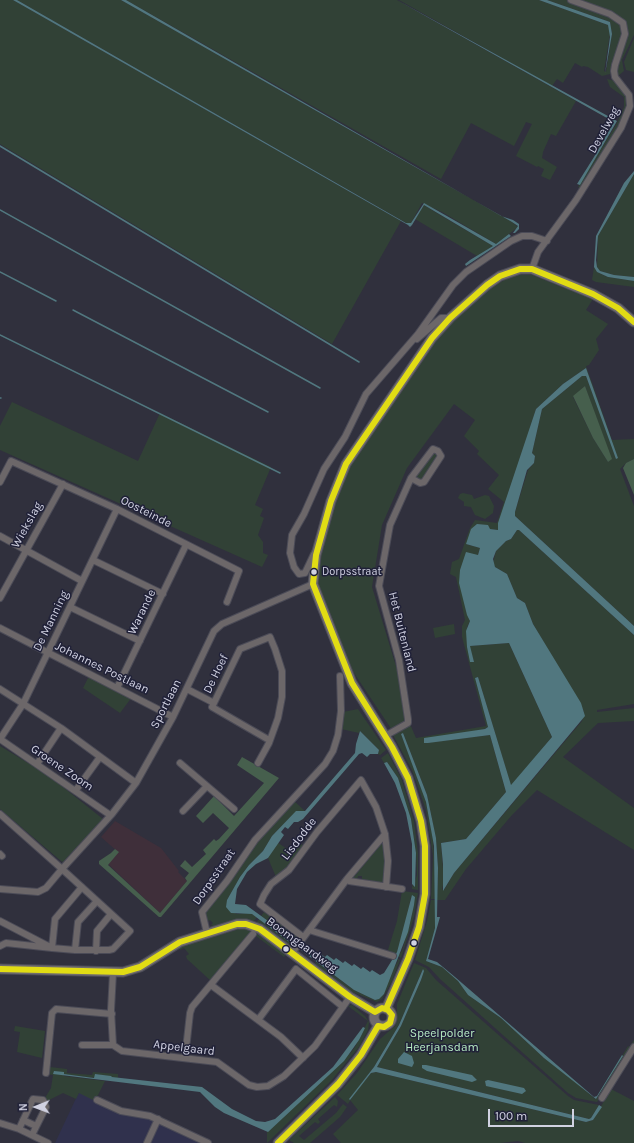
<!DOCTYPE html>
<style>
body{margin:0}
#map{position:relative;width:634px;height:1143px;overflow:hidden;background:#30303d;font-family:Karla,sans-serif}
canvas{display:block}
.north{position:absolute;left:16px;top:1087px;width:40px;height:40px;-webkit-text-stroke:3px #202138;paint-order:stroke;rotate:269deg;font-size:11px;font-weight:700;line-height:16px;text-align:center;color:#d1d2e2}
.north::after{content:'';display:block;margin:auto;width:14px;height:18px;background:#d1d2e2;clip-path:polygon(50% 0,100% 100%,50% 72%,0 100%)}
.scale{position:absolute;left:488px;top:1109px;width:86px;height:18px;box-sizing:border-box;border:2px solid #d1d2e2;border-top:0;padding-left:5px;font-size:12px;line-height:14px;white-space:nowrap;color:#d1d2e2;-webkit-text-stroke:3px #202138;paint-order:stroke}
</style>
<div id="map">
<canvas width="634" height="1143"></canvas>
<div class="north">N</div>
<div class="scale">100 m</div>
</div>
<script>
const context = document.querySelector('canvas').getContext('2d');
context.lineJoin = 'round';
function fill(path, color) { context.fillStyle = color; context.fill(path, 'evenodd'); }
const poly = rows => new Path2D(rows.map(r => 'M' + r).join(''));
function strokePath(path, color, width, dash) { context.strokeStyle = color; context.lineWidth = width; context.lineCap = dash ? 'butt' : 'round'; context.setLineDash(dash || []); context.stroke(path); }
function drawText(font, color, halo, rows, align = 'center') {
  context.font = font + ' Karla,sans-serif'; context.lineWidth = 3; context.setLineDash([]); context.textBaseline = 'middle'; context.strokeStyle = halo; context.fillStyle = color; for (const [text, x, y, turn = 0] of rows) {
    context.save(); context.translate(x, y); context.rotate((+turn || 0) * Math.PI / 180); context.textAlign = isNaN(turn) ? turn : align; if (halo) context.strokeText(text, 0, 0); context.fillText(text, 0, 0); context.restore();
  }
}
const built = poly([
 [79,1092,126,1112,156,1119,208,1143,55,1143]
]);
const education = poly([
 [115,821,161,848,179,871,178,872,187,881,160,913,108,864,118,852,101,837]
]);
const green = poly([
 [0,0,13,0,401,221,332,344,0,144],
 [17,0,121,0,512,222,518,227,496,244,442,212,422,203,411,223,408,224],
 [126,0,397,0,576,101,556,136,551,134,543,152,542,158,557,167,550,180,541,176,544,169,538,166,537,167,516,156,532,124,526,122,514,146,471,123,441,179],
 [399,0,539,0,608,25,610,34,604,71,606,72,612,34,610,22,547,0,567,0,604,13,619,21,623,31,610,74,602,76,588,67,583,66,582,67,575,63,563,83,557,79,552,86],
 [575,0,634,0,634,35,622,60,624,71,618,76,616,71,627,34,625,22,619,16],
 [634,38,634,72,626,70,624,62],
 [607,79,615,81,628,98,626,113,581,189,578,187,617,123,624,107,624,97,610,87],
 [634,174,634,277,614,275,600,271,597,267,598,236],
 [424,205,440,215,493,246,477,256,415,219],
 [594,267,597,272,608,277,634,281,634,287,596,282,592,280],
 [516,274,532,275,593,299,586,310,608,324,596,339,599,350,589,365,586,366,612,440,634,439,634,459,626,463,620,469,634,506,634,626,515,516,515,512,528,470,534,463,535,456,532,453,542,409,582,376,586,376,616,458,586,368,563,384,536,409,498,530,490,529,466,544,480,548,478,555,460,570,470,621,467,627,467,647,474,662,469,646,509,643,552,737,511,786,478,677,475,678,488,727,485,729,424,743,490,735,506,792,466,839,441,843,444,881,442,889,444,890,454,873,582,721,584,712,533,624,525,603,517,598,507,574,495,567,493,563,496,551,506,541,511,539,517,530,519,530,634,635,634,704,597,710,597,712,634,708,634,721,598,723,563,757,634,808,634,850,537,790,512,815,466,869,445,900,437,900,438,868,436,839,427,795,403,733,401,734,423,790,432,828,435,868,435,899,431,899,433,856,426,810,412,770,393,735,410,724,416,738,486,726,462,637,462,626,465,620,456,577,450,574,452,562,459,559,470,528,475,520,497,523,504,502,488,489,499,475,477,454,479,451,464,436,475,420,454,404,407,468,382,525,372,587,402,686,406,719,405,722,392,730,348,664,318,587,317,566,330,512,353,459,440,333,487,289],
 [585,386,611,459,608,462,593,438,573,397],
 [12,402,138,461,160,413,271,467,255,505,263,509,260,516,264,518,258,535,263,542,263,553,268,555,262,567,0,450,0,426],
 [432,452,436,452,439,457,422,480,416,480,415,476],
 [463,493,472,495,474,499,485,495,489,496,494,506,493,513,485,519,475,515,471,507,464,506,464,502,458,498,460,494],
 [454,624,455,634,435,638,433,628],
 [89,676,132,697,120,713,83,688],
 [358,709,386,750,380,755,378,754,379,750,360,731,359,733,341,729,343,712],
 [0,746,48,775,103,819,63,862,61,861,0,809],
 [388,753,402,780,414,821,418,853,418,890,412,889,412,884,413,887,417,875,416,853,411,819,398,778,387,762,384,763,381,758],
 [293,800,305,811,288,820,272,836,263,851,249,865,240,877,227,900,236,914,251,913,257,917,254,921,243,920,215,927,211,925,213,923,210,920,206,922,205,910,257,841],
 [297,841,304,846,287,869,276,877,268,858,277,842,287,849,289,846,291,848],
 [383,842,385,843,386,882,382,885,372,883,372,881,362,879,362,876,358,876,357,880,353,880,353,878],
 [402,891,418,893,414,917,401,958,398,956,402,951,412,915,411,896,407,918,397,952,394,956,393,953,388,950,397,921],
 [431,900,435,900,435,928,426,961,442,967,458,981,468,995,501,1018,544,1058,557,1066,594,1098,596,1099,628,1046,629,1047,634,1040,634,1044,597,1102,576,1098,568,1093,440,979,429,967,415,960,427,921],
 [264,912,298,936,296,938,298,939,292,947,289,945,288,947,255,924,259,919,293,944,293,939,261,916],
 [246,927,255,930,287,953,284,957,252,933,211,981,187,959,186,956,189,954,184,948,180,950,179,948,180,946],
 [397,958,400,960,392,981,382,999,377,1002,345,989,314,965,316,962,354,990,375,1000,398,961],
 [414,963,426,968,436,980,568,1096,574,1100,599,1105,591,1118,589,1119,377,1067,401,1026,421,980,423,969,399,1025,374,1067,359,1087,371,1073,376,1072,586,1122,593,1120,611,1089,634,1101,634,1143,525,1143,518,1141,501,1143,341,1143,333,1134,358,1110,350,1100,357,1089,348,1104,337,1095,357,1073,380,1039,395,1026,397,1021,397,1004],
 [352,1005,365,1016,369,1022,368,1030,359,1047,331,1081,267,1143,267,1132,351,1052,355,1047,368,1021,348,1006],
 [15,1026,45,1031,42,1058,17,1052,20,1032,14,1031],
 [50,1067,67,1069,67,1073,92,1075,93,1072,118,1074,118,1078,95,1074,95,1078,63,1074,64,1076,105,1081,95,1101,79,1093,76,1099,63,1093,47,1101,45,1098,51,1088,53,1075,48,1074],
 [335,1097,338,1101,337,1107,334,1105,318,1119,320,1122,318,1124,315,1122,299,1136,304,1140,336,1113,343,1104,347,1107,340,1117,310,1143,294,1143,289,1140]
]);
const forest = poly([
 [585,386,612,459,608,462,593,438,573,396],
 [634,459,634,495,623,468,626,463],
 [242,757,279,778,161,917,159,917,99,864,99,861,111,853,115,849,119,852,108,865,160,913,187,881,185,878,189,873,180,866,185,860,192,867,206,854,203,850,214,839,216,841,219,839,229,828,213,813,203,823,196,816,214,796,234,816,264,783,237,765]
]);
const water = poly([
 [13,0,17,0,406,223,411,223,424,203,496,244,509,234,511,236,466,266,465,264,470,260,493,246,424,205,412,225,410,227,408,225],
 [121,0,126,0,501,216,513,220,519,224,519,229,515,233,513,233,518,226,512,222],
 [397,0,617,121,580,185,577,184,594,157,614,122],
 [539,0,547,0,610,22,612,34,605,74,610,37,608,25],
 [634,171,634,174,598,236,596,260,597,267,600,271,614,275,634,277,634,281,608,277,597,272,594,267,596,236,624,183],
 [586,368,618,458,616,459,586,376,582,376,542,409,532,453,535,456,534,463,527,470,515,512,515,516,634,626,634,635,519,530,517,530,511,539,506,541,496,551,493,559,495,567,507,574,517,598,525,603,533,624,581,703,585,716,454,873,443,891,443,864,441,843,466,839,506,792,490,735,428,743,424,743,424,738,485,729,488,727,475,678,478,677,511,785,552,737,509,643,470,646,474,662,470,662,467,647,466,631,470,621,467,615,459,583,460,570,466,552,478,555,480,548,466,544,471,529,477,524,488,525,490,529,498,530,498,523,536,409,563,384],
 [360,731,379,750,378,754,370,754,367,757,362,753,359,754,303,819,298,822,294,822,288,829,285,827,281,832,284,835,268,858,256,864,247,872,237,889,235,904,246,905,293,939,292,944,252,914,231,913,226,907,227,900,240,877,249,865,263,851,272,836,296,811,305,811,355,753,356,744],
 [403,733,427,795,436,838,438,868,437,917,440,917,428,959,437,962,455,977,594,1097,597,1096,622,1055,623,1056,596,1099,544,1058,501,1018,468,995,458,981,442,967,426,961,435,928,434,846,426,802,401,734],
 [387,762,398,778,411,819,416,853,415,887,412,884,412,844,406,813,395,783,384,763],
 [412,895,415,897,414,905,408,932,384,994,379,999,375,1000,354,990,301,950,307,947,316,954,318,952,325,957,327,955,334,960,336,958,343,963,345,961,352,966,354,964,361,969,363,967,370,972,372,970,380,975,384,973,397,952],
 [423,969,424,971,421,980,401,1026,377,1067,589,1119,591,1118,599,1105,602,1107,593,1120,586,1122,376,1072,371,1073,350,1100,349,1099,374,1067,399,1025],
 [363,1027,365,1028,359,1040,344,1061,268,1132,224,1113,215,1107,200,1092,53,1074,54,1071,64,1072,64,1074,94,1078,95,1074,111,1076,112,1077,202,1087,232,1109,256,1121,265,1122,275,1119,333,1067],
 [404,1052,412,1056,414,1063,412,1067,398,1063,398,1059],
 [422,1065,426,1065,472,1075,477,1080,472,1082,427,1071,422,1068],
 [488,1080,524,1088,526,1091,522,1094,486,1086,485,1081]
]);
const stream = poly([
 [0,146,359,362],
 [0,210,320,388],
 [0,272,56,301],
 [73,310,268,412],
 [0,335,280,473],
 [0,398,1,398]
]);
const minor = poly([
 [532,269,538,252,576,200,621,128,630,106,629,95,615,77,614,71,615,65,625,34,623,23,610,14,571,0],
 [417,339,441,318,450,318],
 [0,482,11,461,117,509,239,571,227,602],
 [0,536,82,581],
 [314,554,305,573,299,574,294,567,290,553,292,535,304,514,324,469,345,437,366,394,418,334,453,285,466,272,511,241,522,236,532,236,547,241],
 [93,560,163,594],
 [0,598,63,484],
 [70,607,140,641],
 [0,628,173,717],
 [117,688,186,545],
 [0,689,61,728,136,783],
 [187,689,214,703],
 [385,736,408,723,408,719,399,660,379,586,390,525,411,478,433,449,438,451,441,456,424,482,420,483,411,478],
 [0,739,23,704,117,509],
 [0,739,110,815],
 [180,763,234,809],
 [258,763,269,743,278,718,282,697,282,671,275,649,270,637,240,649,212,707,269,740],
 [37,764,61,728],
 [76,790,100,757],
 [183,811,207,786],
 [0,814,62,869,112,814,136,783,173,717,214,631,222,624,313,584],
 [0,854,2,856],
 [347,879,349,881,402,889],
 [0,889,38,892,46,888,62,869,130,931,113,949,109,950,75,950,52,948,0,921],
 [309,930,393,956],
 [207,933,202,912,227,881,255,840,325,764,333,751,338,735,341,711,340,676],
 [303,937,260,904,264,895,271,884,289,870,317,832,361,780,376,807,385,834,388,861,386,887],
 [0,946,6,943,52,948,55,919,82,887],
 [75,950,78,922,97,901],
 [96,951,97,931,111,914],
 [292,953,347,879,385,834],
 [113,973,111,1010,113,1045,122,1051,217,1062,249,1085,257,1087,268,1086,284,1076,315,1046,350,997],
 [211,985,281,1037,303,1058],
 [258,1020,296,969,343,1007],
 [82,1045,113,1045],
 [185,1058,190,1013,192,1007,253,934],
 [46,1073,52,1013,56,1009,112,1014],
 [602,1098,634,1047],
 [97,1100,121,1111,150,1116,208,1143],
 [23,1120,36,1126],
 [0,1123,19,1129,48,1143],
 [19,1129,33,1099,43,1100,46,1107,32,1135],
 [147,1143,158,1119]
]);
const secondary = poly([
 [0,969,123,972,140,967,180,942,237,924,246,924,260,929,350,997,375,1012],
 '374 1017a9 9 0 1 1 18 0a9 9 0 1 1-18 0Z',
 [386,1009,408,959,419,927,425,894,425,846,421,821,408,778,392,747,352,683,313,584,316,555,331,501,346,464,432,338,450,318,487,285,500,276,520,269,532,269,593,294,618,308,634,322],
 [278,1143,338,1084,361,1055,378,1026]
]);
const bus1 = poly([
 [0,969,123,972,140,967,180,942,237,924,246,924,260,929,350,997,375,1012,382,1008,388,1010,392,1015,390,1023,384,1027,378,1026,361,1055,338,1084,278,1143],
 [386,1009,408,959,419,927,425,894,425,846,421,821,408,778,392,747,352,683,313,584,316,555,331,501,346,464,432,338,450,318,487,285,500,276,520,269,532,269,593,294,618,308,634,322]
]);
const markers = [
 [314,572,3.5,"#d1d2e2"],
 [414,943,3.5,"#d1d2e2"],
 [286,949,3.5,"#d1d2e2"]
];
const busNames = [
 ["Dorpsstraat",322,572]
];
const streetNames = [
 ["Develweg",604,130,-61],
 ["Oosteinde",146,512,27],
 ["Wiekslag",27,525,-61],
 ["Warande",142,612,-64],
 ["De Manning",51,621,-64],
 ["Het Buitenland",402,632,76],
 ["Johannes Postlaan",102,668,26],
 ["De Hoef",216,674,-64],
 ["Sportlaan",166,704,-63],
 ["Groene Zoom",62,768,34],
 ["Lisdodde",299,839,-53],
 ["Dorpsstraat",214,877,-55],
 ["Boomgaardweg",302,945,36],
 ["Appelgaard",184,1048,7]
];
const parkNames = [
 ["Speelpolder",442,1034],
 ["Heerjansdam",442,1048]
];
fill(built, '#30314d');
fill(education, '#3f2f3a');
fill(green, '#314136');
fill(forest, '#465f4d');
fill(water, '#51777f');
strokePath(stream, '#51777f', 1.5);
strokePath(minor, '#4b4b57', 8);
strokePath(secondary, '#4b4b57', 11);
strokePath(minor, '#6c6769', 6);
strokePath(secondary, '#6f6b6d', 9);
strokePath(bus1, '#e1dc14', 6);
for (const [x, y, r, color] of markers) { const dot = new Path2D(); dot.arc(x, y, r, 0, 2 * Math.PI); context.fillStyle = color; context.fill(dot); strokePath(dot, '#202138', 1.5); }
drawText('11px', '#d1d2e2', '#202138', busNames, 'left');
drawText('12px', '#d1d2e2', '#202138', streetNames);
drawText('12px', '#b6ebc2', '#202138', parkNames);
</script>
